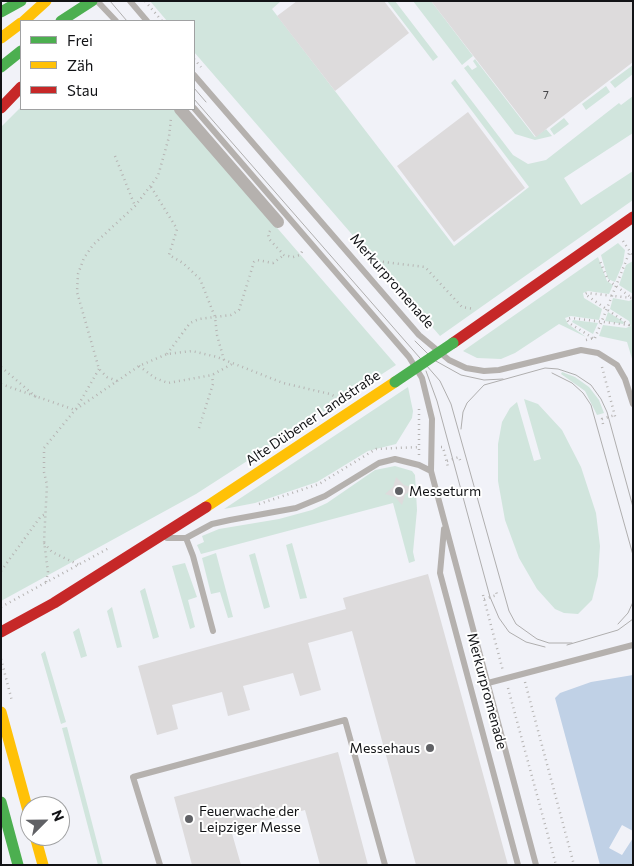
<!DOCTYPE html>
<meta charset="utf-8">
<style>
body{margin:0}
#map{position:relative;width:634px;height:866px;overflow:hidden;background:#f1f2f8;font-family:Commissioner,sans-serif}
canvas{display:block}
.frame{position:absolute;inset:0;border:2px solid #121316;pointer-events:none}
.legend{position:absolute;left:20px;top:20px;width:175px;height:90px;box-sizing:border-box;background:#fff;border:1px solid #a0a1a2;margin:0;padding:6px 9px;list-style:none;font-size:15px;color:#121316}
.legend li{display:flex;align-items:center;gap:10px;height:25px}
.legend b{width:25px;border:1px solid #a0a1a2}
.north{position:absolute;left:20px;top:796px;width:50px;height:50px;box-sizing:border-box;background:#fff;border:1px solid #a0a1a2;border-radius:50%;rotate:67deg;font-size:14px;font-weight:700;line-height:20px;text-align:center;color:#121316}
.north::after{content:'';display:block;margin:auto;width:18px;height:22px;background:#606165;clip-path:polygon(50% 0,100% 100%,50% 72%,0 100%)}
</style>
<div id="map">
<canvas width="634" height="866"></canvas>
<div class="frame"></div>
<ul class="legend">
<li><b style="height:6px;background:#4caf50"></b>Frei</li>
<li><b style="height:6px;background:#ffc107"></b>Zäh</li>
<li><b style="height:6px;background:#c62828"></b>Stau</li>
</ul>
<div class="north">N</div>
</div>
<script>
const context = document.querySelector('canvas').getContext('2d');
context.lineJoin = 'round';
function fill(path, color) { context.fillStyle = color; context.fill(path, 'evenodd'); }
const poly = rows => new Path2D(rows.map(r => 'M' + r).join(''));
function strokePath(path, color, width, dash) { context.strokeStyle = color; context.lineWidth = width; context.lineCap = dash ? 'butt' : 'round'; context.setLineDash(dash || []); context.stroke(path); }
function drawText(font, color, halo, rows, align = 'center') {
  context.font = font + ' Commissioner,sans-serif'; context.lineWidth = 4; context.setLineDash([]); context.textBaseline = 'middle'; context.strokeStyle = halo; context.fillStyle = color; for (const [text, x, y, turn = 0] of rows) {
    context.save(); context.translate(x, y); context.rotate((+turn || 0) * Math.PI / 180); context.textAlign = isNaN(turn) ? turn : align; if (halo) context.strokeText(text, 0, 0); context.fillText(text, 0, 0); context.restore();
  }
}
const green = poly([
 [150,1,281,1,272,9,454,246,529,187,451,83,455,79,513,155,528,164,546,160,619,103,621,105,633,96,633,133,564,178,581,205,633,171,633,200,440,336,194,52,194,21,167,21],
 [387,1,395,1,438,57,433,61],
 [413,1,431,1,473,56,462,65],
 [475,59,535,137,546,129,552,136,535,140,515,134,464,68,468,65,472,70,477,67,473,61],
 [633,65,633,74,615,88,610,82],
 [606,86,610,92,586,110,582,104],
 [21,107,21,109,174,109,396,365,196,494,1,601,1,127],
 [564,118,569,124,554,135,550,129],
 [618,243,625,250,623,263,615,282,608,279,601,255],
 [598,257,607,281,613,285,609,294,588,291,583,293,584,298,602,309,599,320,571,316,565,318,568,324,586,337,559,324,515,353,501,359,477,358,463,351],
 [633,261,633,294,619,285,626,265],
 [613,298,629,301,633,299,633,362,627,342,599,336,603,325,626,328,631,326,629,321,610,309],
 [608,312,624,322,623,324,605,321],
 [573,320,598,323,593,334,572,322],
 [562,372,575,377,589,387,599,400,604,413,597,415,585,391,561,374],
 [408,387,413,411,412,418,396,444,368,451,317,482,255,503,224,509],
 [524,399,538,404,562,430,581,467,596,513,600,546,598,576,592,600,578,614,564,613,555,609,537,589,519,558,505,520,498,481,498,444,502,422,510,408,517,402,534,461,541,459],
 [395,466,412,471,415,475,417,510,413,552,415,561,409,563,393,503,201,554,197,545,204,542,202,536,219,529,279,519,312,510,327,503,375,470],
 [292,543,307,598,300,599,286,545],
 [216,553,233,617,228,618,220,592,211,594,202,558],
 [255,553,270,607,264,609,249,555],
 [185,563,197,597,188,600,195,627,190,629,172,566],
 [145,588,159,637,153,639,140,591],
 [112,607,122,647,117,648,107,611],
 [79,628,87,656,81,658,73,632],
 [45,651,66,722,61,724,41,654],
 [67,727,103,865,98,865,62,728]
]);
const water = poly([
 [633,675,633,831,622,825,609,848,622,855,633,838,633,865,600,865,555,698,560,693,591,682]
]);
const building = poly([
 [297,1,384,1,409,33,335,91,277,16],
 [431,1,633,1,633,62,536,137],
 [468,112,525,188,454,242,397,166],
 [396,477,404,485,414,488,405,495,402,505,395,497,385,494,393,487],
 [428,574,508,865,416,865,352,631,308,643,321,690,300,696,293,673,243,686,250,710,228,716,222,692,172,705,178,729,157,735,138,666,346,609,343,598],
 [338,752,368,865,320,865,305,810,231,830,241,865,192,865,174,797]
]);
const path = poly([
 [145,1,162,21],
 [194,59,201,67],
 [115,156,135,206],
 [151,187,177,229,169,255,183,263,200,279,215,317,217,335,224,360],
 [270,231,268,234,269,239,284,255,293,257,300,255,303,250],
 [623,241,633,256],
 [368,260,425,267,462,307,474,309],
 [593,338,569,323,567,319,571,318,629,325,585,294,587,293,632,298,608,280,599,259],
 [595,338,630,251],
 [586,340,594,338],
 [167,354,190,323,199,319,231,315,239,310,254,262,257,260,273,263,284,255],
 [139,366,155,378,168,383,212,375,232,364],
 [1,367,36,397],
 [602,367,616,420],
 [117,381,107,377,99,369,77,292,78,274,84,258,93,245,135,206,158,176,169,137,171,118],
 [1,384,75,410],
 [76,409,99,369],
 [419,409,419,456],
 [603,424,602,419,615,415],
 [199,428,213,384,212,375],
 [441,447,443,447,448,467],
 [447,461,459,457,461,463],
 [259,504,319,484,376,449,420,447],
 [44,543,52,552,79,565],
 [1,571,41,516,46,514],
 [46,582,48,572,44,541,47,485,44,472,44,448,75,410,139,366,167,354,192,351,217,357,283,383,330,394,342,400],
 [483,595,503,671],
 [484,599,497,595,496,591],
 [1,607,109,548],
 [1,659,12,701],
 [525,682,574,865],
 [508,688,556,865]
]);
const lane = poly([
 [130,1,147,21],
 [98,2,116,21],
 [194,75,419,335,449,360,466,368,484,371,499,370,581,350,598,353,617,365,625,379,633,404],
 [194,108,409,357,422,378,432,419,431,471,536,865],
 [444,529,440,573,518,865],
 [167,538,186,538,212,524,230,520,296,508,325,496,379,463,395,459,419,465,431,471],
 [186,538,193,556,213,631],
 [488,683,633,645],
 [160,865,133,777,345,720,385,865]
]);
const street = poly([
 [180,109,278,222]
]);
const fast = poly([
 [1,12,21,1],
 [1,67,21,51],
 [1,802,18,865]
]);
const slow = poly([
 [24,21,46,1],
 [1,38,21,23],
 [206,507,395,382],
 [1,712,30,818],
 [35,836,43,865]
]);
const jam = poly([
 [1,108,21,87],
 [453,343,633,217],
 [1,632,54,603,206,507]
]);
const tram = poly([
 [110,1,127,21],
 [194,88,206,102],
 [194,99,440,381,451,404,509,611,516,624,537,639,549,643,572,643],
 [415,341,434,360,461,375,484,380,503,379],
 [426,371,437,401,490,597,499,618,509,632,526,642,545,647],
 [552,373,572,383,583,393,591,405,633,555],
 [461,429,463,412,467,403,484,385,545,368,558,369,576,375,591,385,601,399,607,412,633,507],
 [618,624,628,613,633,602],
 [567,645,618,630,633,619]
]);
const fastBridge = poly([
 [61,21,92,1],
 [395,382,453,343]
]);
const markers = [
 [399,491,5,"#606165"],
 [430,748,5,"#606165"],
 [189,819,5,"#606165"]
];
const numberNames = [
 ["7",546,95]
];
const streetNames = [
 ["Merkurpromenade",392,281,49],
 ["Alte Dübener Landstraße",313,418,-34],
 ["Merkurpromenade",487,691,75]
];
const poiNames = [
 ["Messeturm",409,491],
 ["Messehaus",420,748,"right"],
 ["Feuerwache der",199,811],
 ["Leipziger Messe",199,827]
];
fill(green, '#d1e5dd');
fill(water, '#c0d1e6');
fill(building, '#dddbdc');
strokePath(path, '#b6b4b3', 2.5, [1, 4]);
strokePath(lane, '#b5b1ae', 6);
strokePath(street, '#b5b1ae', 12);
strokePath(fast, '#4caf50', 11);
strokePath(slow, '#ffc107', 11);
strokePath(jam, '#c62828', 11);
strokePath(tram, '#afaeae', 1);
strokePath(fastBridge, '#4caf50', 11);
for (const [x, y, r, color] of markers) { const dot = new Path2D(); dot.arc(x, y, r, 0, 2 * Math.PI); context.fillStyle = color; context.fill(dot); strokePath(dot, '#fff', 2); }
drawText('11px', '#454548', null, numberNames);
drawText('14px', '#121316', '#fff', streetNames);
drawText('14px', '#121316', '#fff', poiNames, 'left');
</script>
